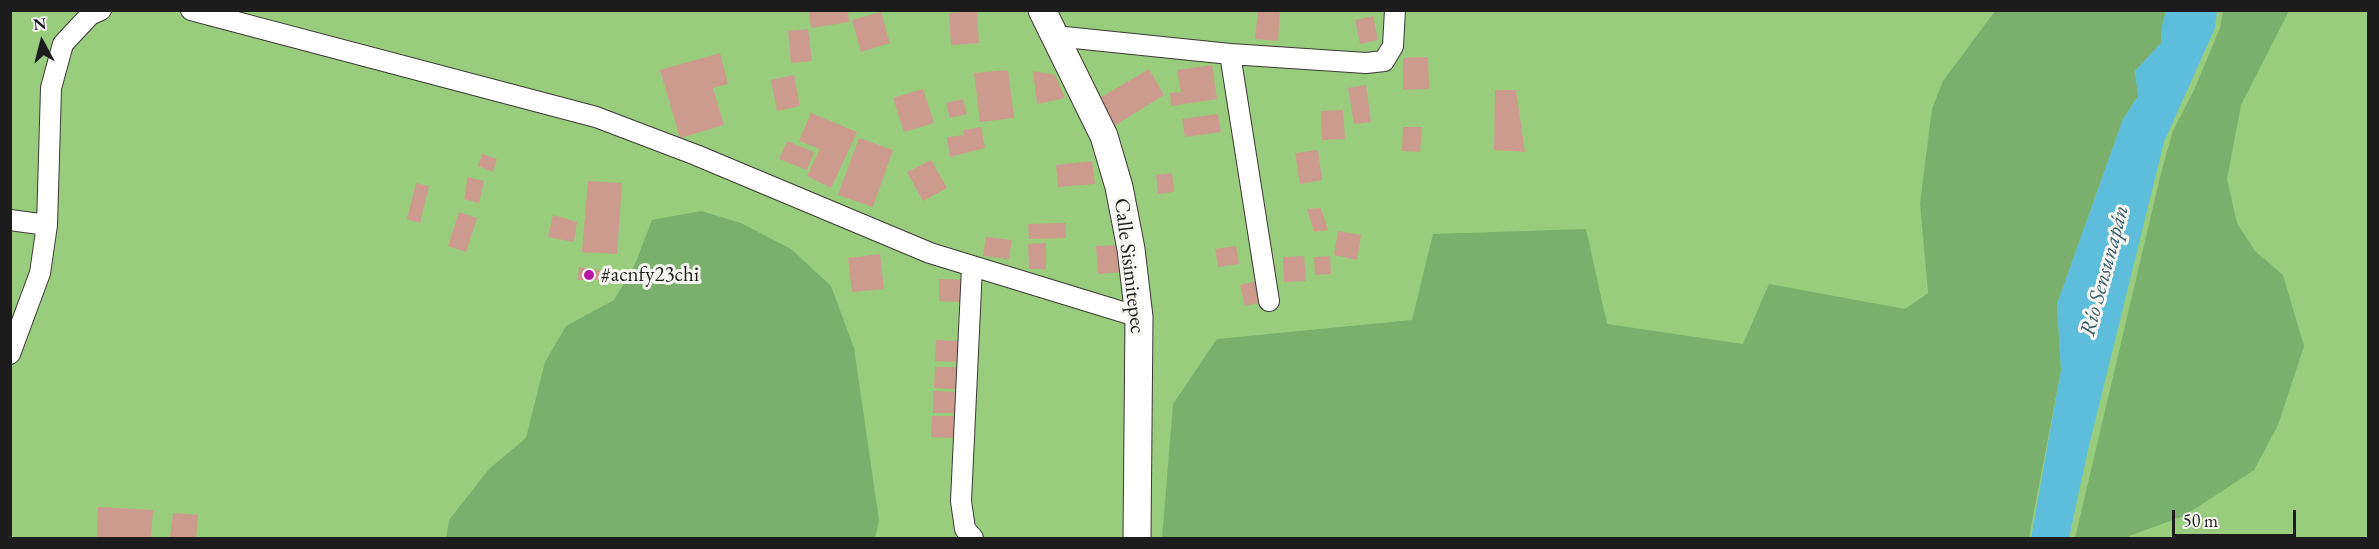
<!DOCTYPE html>
<meta charset="utf-8">
<style>
body{margin:0}
#map{position:relative;width:2379px;height:549px;overflow:hidden;background:#f3dfc3;font-family:"EB Garamond",serif}
canvas{display:block}
.frame{position:absolute;inset:0;border:12px solid #1c1c1c;pointer-events:none}
.north{position:absolute;left:12px;top:12px;width:60px;height:60px;-webkit-text-stroke:4px #f6f6f2;paint-order:stroke;rotate:353deg;font-size:16px;font-weight:700;line-height:24px;text-align:center;color:#1c1c1c}
.north::after{content:'';display:block;margin:auto;width:21px;height:27px;background:#1c1c1c;clip-path:polygon(50% 0,100% 100%,50% 72%,0 100%)}
.scale{position:absolute;left:2172px;top:510px;width:124px;height:27px;box-sizing:border-box;border:3px solid #1c1c1c;border-top:0;padding-left:8px;font-size:18px;line-height:21px;white-space:nowrap;color:#1c1c1c;-webkit-text-stroke:4px #f6f6f2;paint-order:stroke}
</style>
<div id="map">
<canvas width="2379" height="549"></canvas>
<div class="frame"></div>
<div class="north">N</div>
<div class="scale">50 m</div>
</div>
<script>
const context = document.querySelector('canvas').getContext('2d');
context.lineJoin = 'round';
function fill(path, color) { context.fillStyle = color; context.fill(path, 'evenodd'); }
const poly = rows => new Path2D(rows.map(r => 'M' + r).join(''));
function strokePath(path, color, width, dash) { context.strokeStyle = color; context.lineWidth = width; context.lineCap = dash ? 'butt' : 'round'; context.setLineDash(dash || []); context.stroke(path); }
function drawText(font, color, halo, rows, align = 'center') {
  context.font = font + ' "EB Garamond",serif'; context.lineWidth = 6; context.setLineDash([]); context.textBaseline = 'middle'; context.strokeStyle = halo; context.fillStyle = color; for (const [text, x, y, turn = 0] of rows) {
    context.save(); context.translate(x, y); context.rotate((+turn || 0) * Math.PI / 180); context.textAlign = isNaN(turn) ? turn : align; if (halo) context.strokeText(text, 0, 0); context.fillText(text, 0, 0); context.restore();
  }
}
const green = poly([
 [10,11,2368,11,2368,538,11,538]
]);
const forest = poly([
 [1995,11,2166,11,2162,26,2161,43,2135,71,2138,96,2123,119,2057,304,2061,370,2029,538,1162,538,1173,404,1217,339,1412,320,1433,234,1586,229,1607,324,1743,344,1769,284,1905,309,1928,293,1920,203,1932,109,1943,81],
 [2223,11,2289,11,2241,105,2227,179,2237,223,2255,251,2283,275,2304,346,2278,425,2254,470,2184,516,2129,536,2128,538,2075,538,2162,169,2173,131,2194,90,2220,28],
 [701,211,741,223,791,249,831,286,854,348,879,520,875,538,446,538,449,520,489,469,526,438,545,362,566,326,614,300,635,264,652,220]
]);
const water = poly([
 [2166,11,2217,11,2215,28,2164,142,2088,450,2069,538,2031,538,2061,370,2057,304,2123,119,2138,96,2135,71,2161,43,2162,26]
]);
const building = poly([
 [809,10,848,10,849,22,811,28],
 [1258,10,1280,10,1278,41,1255,39],
 [977,11,979,43,951,45,949,13],
 [881,12,890,43,861,52,852,20],
 [1373,16,1378,40,1360,44,1355,20],
 [808,29,812,61,791,63,788,31],
 [720,53,728,84,713,88,724,125,680,138,660,70],
 [1428,57,1429,89,1403,90,1403,58],
 [1212,65,1217,99,1171,106,1170,93,1181,92,1177,70],
 [1149,69,1164,95,1114,126,1098,99],
 [1008,70,1014,118,980,122,974,73],
 [1033,71,1055,75,1065,98,1037,104],
 [794,75,800,106,777,111,771,80],
 [1366,85,1371,122,1354,124,1348,88],
 [923,89,934,123,904,132,893,98],
 [1495,90,1516,90,1525,152,1494,150],
 [963,99,967,114,950,118,946,103],
 [1343,110,1345,139,1322,140,1321,111],
 [811,113,857,132,831,188,807,176,820,149,799,141],
 [1218,114,1221,132,1185,137,1182,119],
 [981,127,985,148,950,157,947,137,964,135,963,130],
 [1403,127,1422,127,1420,152,1402,151],
 [859,138,893,150,873,207,838,195],
 [787,141,814,152,807,170,779,159],
 [1318,150,1322,180,1300,184,1295,153],
 [482,154,497,159,493,172,478,166],
 [931,160,947,188,923,201,907,172],
 [1092,161,1095,184,1058,187,1056,165],
 [1172,173,1174,192,1158,194,1156,175],
 [468,177,484,181,479,203,464,199],
 [588,181,622,183,617,254,582,252],
 [416,183,429,186,420,223,407,219],
 [1321,208,1328,230,1314,232,1307,209],
 [459,212,477,218,466,252,448,246],
 [553,215,577,222,574,242,548,237],
 [1066,223,1066,238,1029,239,1028,224],
 [1338,231,1361,235,1357,260,1334,255],
 [986,237,1012,240,1009,259,983,256],
 [1046,243,1046,269,1029,269,1028,244],
 [1120,245,1122,272,1098,274,1096,246],
 [1236,246,1239,264,1218,267,1215,249],
 [880,254,884,289,852,292,848,258],
 [1304,256,1306,281,1284,282,1283,257],
 [1330,256,1331,274,1315,275,1314,257],
 [579,267,600,270,600,280,578,280],
 [939,279,963,280,962,302,939,301],
 [1258,281,1263,302,1245,306,1240,285],
 [936,340,959,341,958,362,935,361],
 [935,367,958,367,957,389,934,388],
 [933,391,957,392,956,413,933,413],
 [932,416,955,416,955,438,931,437],
 [98,507,153,510,151,538,97,537],
 [173,513,198,515,196,538,170,538]
]);
const street = poly([
 [191,10,596,117,696,155,930,253,1139,317],
 [1055,36,1230,54,1366,63,1384,61,1393,46,1395,10],
 [1230,54,1269,301],
 [10,220,47,225],
 [972,267,961,501,965,529,973,538],
 [10,354,40,273,47,225,51,88,63,44,90,15,101,10]
]);
const secondary = poly([
 [1042,10,1104,136,1119,187,1131,249,1139,317,1137,538]
]);
const markers = [
 [589,275,6,"#b5179e"]
];
const streetNames = [
 ["Calle Sisimitepec",1129,266,83]
];
const poiNames = [
 ["#acnfy23chi",601,275]
];
const waterNames = [
 ["Río Sensunapán",2105,271,-75]
];
fill(green, '#99cd7d');
fill(forest, '#7ab06c');
fill(water, '#5dbddb');
fill(building, '#cc9b8d');
strokePath(street, '#3c3935', 22);
strokePath(secondary, '#3c3935', 29);
strokePath(street, '#fff', 20);
strokePath(secondary, '#fff', 27);
for (const [x, y, r, color] of markers) { const dot = new Path2D(); dot.arc(x, y, r, 0, 2 * Math.PI); context.fillStyle = color; context.fill(dot); strokePath(dot, '#f6f6f2', 2); }
drawText('21px', '#1c1c1c', '#f6f6f2', streetNames);
drawText('21px', '#1c1c1c', '#f6f6f2', poiNames, 'left');
drawText('italic 22px', '#365c68', '#f6f6f2', waterNames);
</script>
